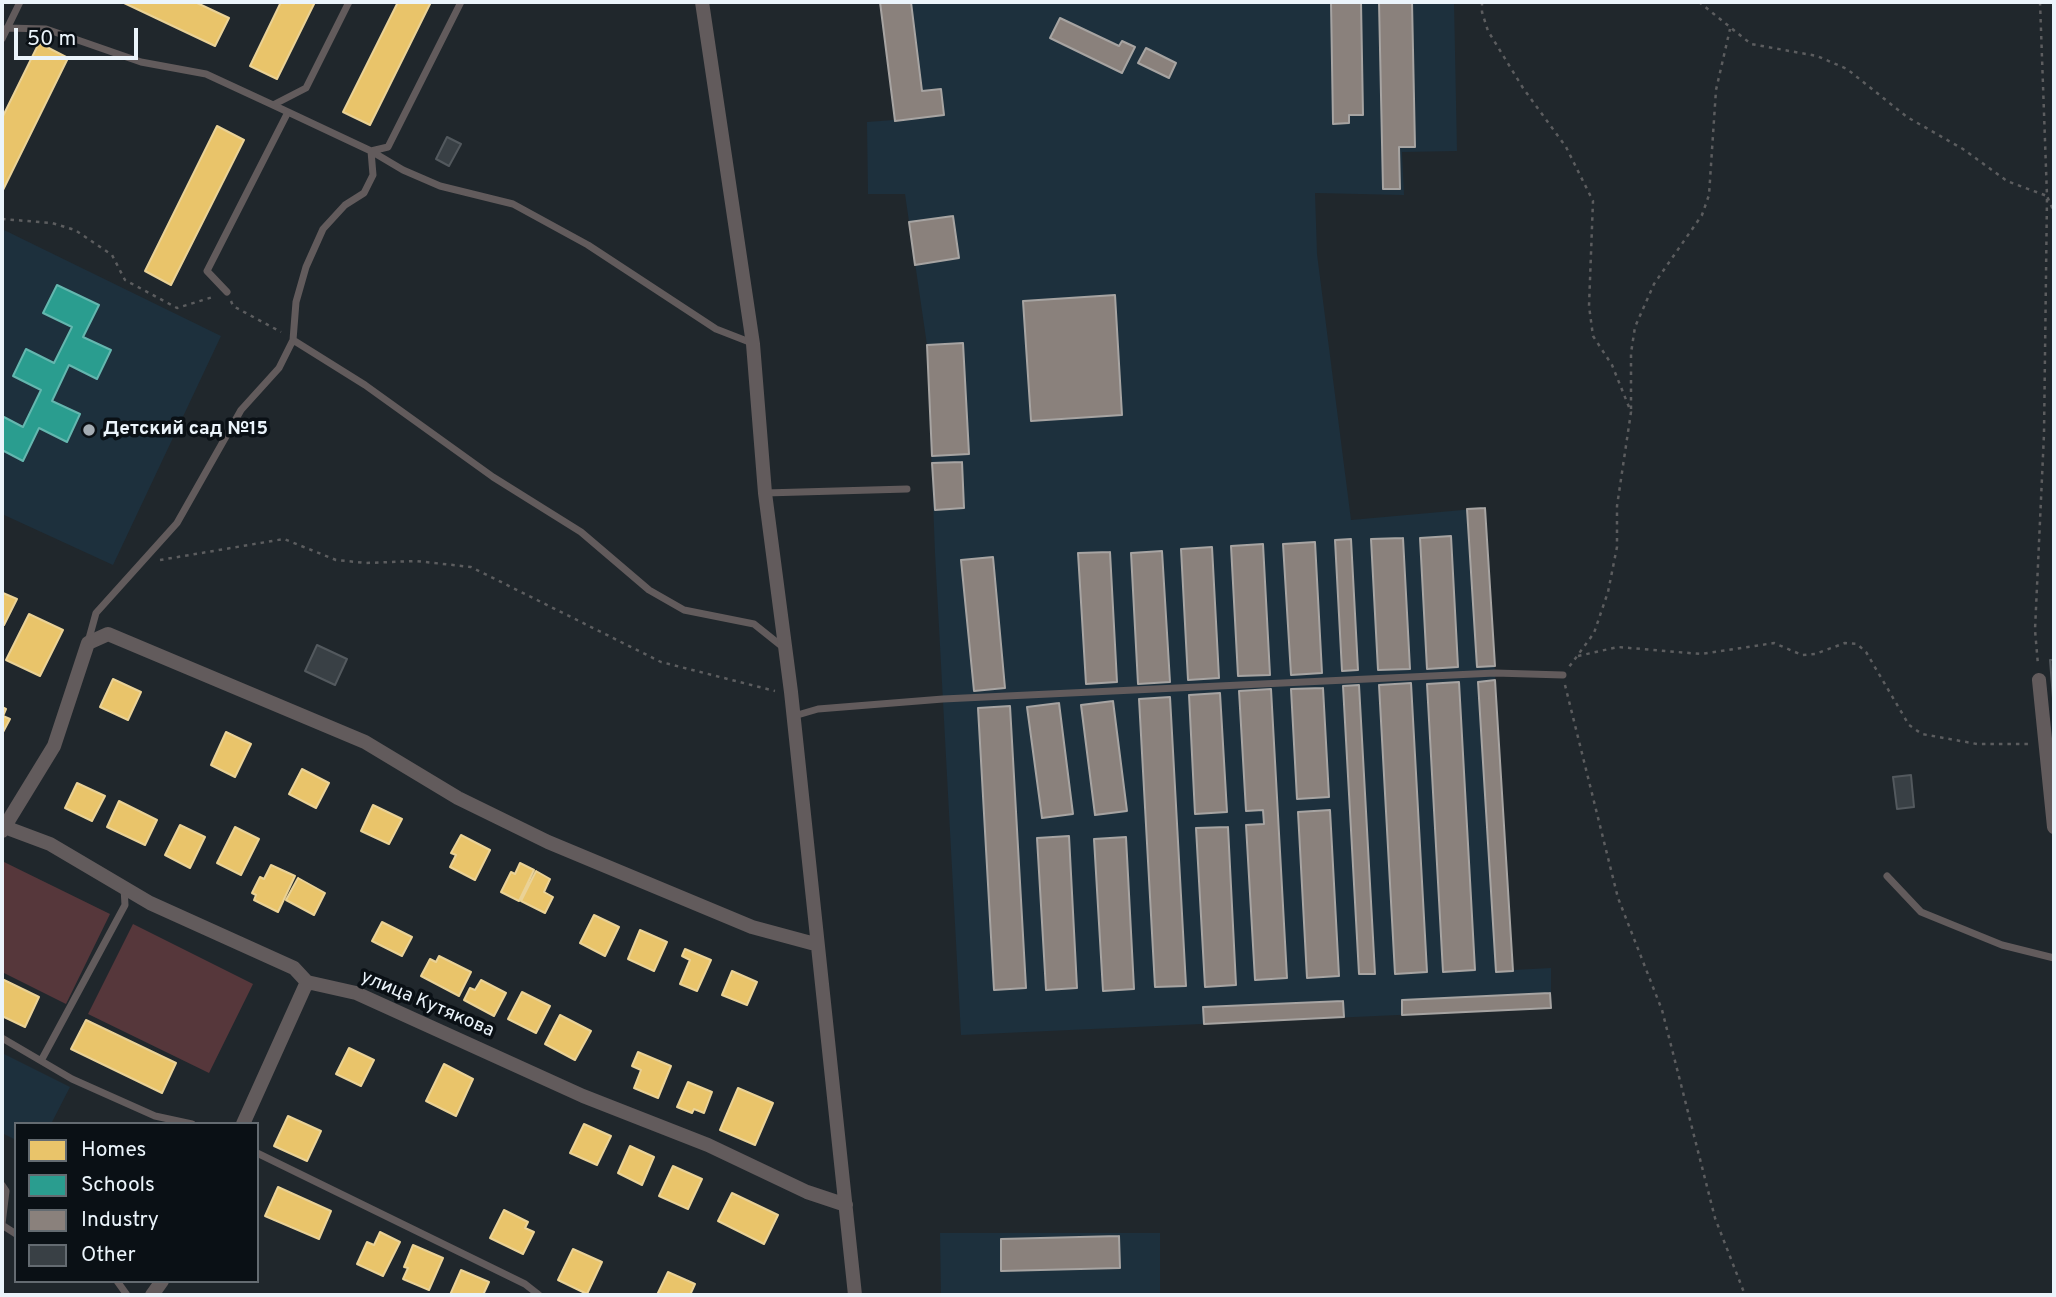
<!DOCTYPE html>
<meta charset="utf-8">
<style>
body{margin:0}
#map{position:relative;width:2056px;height:1297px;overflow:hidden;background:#20272c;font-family:Overpass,sans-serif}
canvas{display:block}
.frame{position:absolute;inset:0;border:4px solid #ebf4fb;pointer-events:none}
.legend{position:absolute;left:14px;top:1122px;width:245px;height:161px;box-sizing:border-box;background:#0a1015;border:2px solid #646b71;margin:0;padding:9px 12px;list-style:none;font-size:21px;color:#ebf4fb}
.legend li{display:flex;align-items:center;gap:14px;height:35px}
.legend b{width:35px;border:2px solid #646b71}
.scale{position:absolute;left:14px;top:28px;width:124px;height:32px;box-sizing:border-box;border:4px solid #ebf4fb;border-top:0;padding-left:9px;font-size:21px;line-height:24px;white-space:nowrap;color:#ebf4fb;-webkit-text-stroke:5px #0a1015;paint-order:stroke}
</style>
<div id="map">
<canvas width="2056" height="1297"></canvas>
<div class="frame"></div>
<ul class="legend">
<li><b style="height:19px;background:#e9c46a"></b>Homes</li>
<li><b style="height:19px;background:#2a9d8f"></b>Schools</li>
<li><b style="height:19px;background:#8a817c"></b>Industry</li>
<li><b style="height:19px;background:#394045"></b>Other</li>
</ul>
<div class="scale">50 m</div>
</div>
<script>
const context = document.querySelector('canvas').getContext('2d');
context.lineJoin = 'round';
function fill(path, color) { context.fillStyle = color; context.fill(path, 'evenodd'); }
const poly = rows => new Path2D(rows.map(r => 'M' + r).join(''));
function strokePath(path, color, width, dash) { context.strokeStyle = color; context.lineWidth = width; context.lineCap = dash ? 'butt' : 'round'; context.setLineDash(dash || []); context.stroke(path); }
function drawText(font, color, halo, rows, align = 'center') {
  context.font = font + ' Overpass,sans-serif'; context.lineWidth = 7; context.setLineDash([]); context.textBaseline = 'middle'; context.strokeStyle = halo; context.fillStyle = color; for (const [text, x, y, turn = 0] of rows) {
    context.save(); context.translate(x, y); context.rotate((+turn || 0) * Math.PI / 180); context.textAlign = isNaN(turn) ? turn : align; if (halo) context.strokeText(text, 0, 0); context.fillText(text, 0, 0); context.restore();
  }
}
const built = poly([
 [880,2,1454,2,1457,151,1402,152,1404,195,1315,193,1317,254,1351,520,1485,508,1513,970,1551,968,1551,1008,961,1035,935,553,927,345,905,194,868,194,867,122,894,120],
 [2,229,221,336,113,565,2,514],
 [2,1053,70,1087,51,1124,16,1124,16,1140,2,1133],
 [940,1233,1160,1233,1160,1295,941,1295]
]);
const green = poly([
 [2,861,110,914,66,1004,2,972],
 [133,924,253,984,209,1073,88,1014]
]);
const homes = poly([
 [122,2,195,2,229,18,215,46,122,2],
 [281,2,315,2,277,79,250,66,281,2],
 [398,2,431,2,370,125,343,112,398,2],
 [39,43,68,58,2,192,2,118,39,43],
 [217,126,244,140,171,285,145,271,217,126],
 [3,593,17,599,4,625,2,624,3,593],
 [29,614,63,630,40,676,6,660,29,614],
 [113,679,141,692,128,720,100,707,113,679],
 [2,707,6,709,3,716,10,719,2,734,2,707],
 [226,732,251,744,235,777,211,765,226,732],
 [302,769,329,783,316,808,289,794,302,769],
 [77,783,105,796,92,821,65,808,77,783],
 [119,801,157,820,145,845,107,827,119,801],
 [373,805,402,819,389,844,361,831,373,805],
 [180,825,205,837,190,868,165,855,180,825],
 [235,827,259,839,241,875,217,863,235,827],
 [461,835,490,850,475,880,450,867,456,855,451,853,461,835],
 [520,863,534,870,519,901,501,892,511,872,515,874,520,863],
 [271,865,295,876,278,912,254,900,256,895,252,893,260,877,264,879,271,865],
 [536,871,550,879,544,892,553,897,545,913,521,901,536,871],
 [298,878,325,893,314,915,286,900,298,878],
 [594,915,619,927,605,956,580,943,594,915],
 [382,922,412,937,402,956,372,941,382,922],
 [640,930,667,942,654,971,628,959,640,930],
 [685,949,711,960,697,991,680,984,690,960,682,956,685,949],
 [439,956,471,972,459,996,421,976,430,959,436,962,439,956],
 [732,971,757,982,747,1005,722,995,732,971],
 [2,979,39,997,25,1027,2,1016,2,979],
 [481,980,506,993,494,1016,464,1000,470,988,475,990,481,980],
 [522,992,550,1006,536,1033,508,1019,522,992],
 [560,1015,591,1031,575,1060,545,1044,560,1015],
 [86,1020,176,1063,162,1093,71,1049,86,1020],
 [349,1048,374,1060,361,1086,336,1074,349,1048],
 [638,1052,671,1066,658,1098,634,1088,641,1070,632,1066,638,1052],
 [444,1064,473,1079,456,1116,426,1101,444,1064],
 [688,1082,712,1092,704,1113,694,1109,692,1113,677,1107,688,1082],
 [738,1088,773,1103,755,1145,720,1130,738,1088],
 [288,1116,321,1131,307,1161,274,1146,288,1116],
 [584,1124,611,1136,597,1165,570,1153,584,1124],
 [630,1146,654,1157,642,1185,618,1173,630,1146],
 [673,1166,702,1179,688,1209,659,1196,673,1166],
 [278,1187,331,1211,319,1239,265,1216,278,1187],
 [732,1193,778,1215,764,1244,718,1221,732,1193],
 [504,1210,528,1222,525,1228,534,1232,523,1254,490,1238,504,1210],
 [380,1232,400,1242,383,1276,357,1264,367,1242,374,1245,380,1232],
 [413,1245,443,1258,429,1290,403,1279,408,1268,404,1267,413,1245],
 [573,1249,602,1262,587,1294,558,1280,573,1249],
 [461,1270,489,1282,483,1295,450,1295,461,1270],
 [668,1272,695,1284,690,1295,657,1295,668,1272]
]);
const schools = poly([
 [57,285,99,305,83,337,111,350,97,379,69,365,52,401,80,414,67,442,39,428,23,461,2,450,2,416,23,427,41,390,13,376,26,349,54,363,72,327,43,313,57,285]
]);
const industry = poly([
 [880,2,917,2,911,2,922,91,941,89,944,115,895,121,880,2],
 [1331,2,1361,2,1363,115,1349,115,1349,123,1333,124,1331,2],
 [1379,2,1412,2,1415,147,1399,147,1400,189,1383,189,1379,2],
 [1060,18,1119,46,1122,41,1135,47,1122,73,1050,38,1060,18],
 [1146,48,1176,63,1169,78,1138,63,1146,48],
 [953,216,959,258,915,265,909,222,953,216],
 [1115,295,1122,415,1031,421,1023,301,1115,295],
 [963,343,969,454,932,456,927,345,963,343],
 [962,462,964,508,935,510,932,463,962,462],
 [1485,508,1495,666,1477,667,1467,509,1485,508],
 [1451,536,1458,667,1427,669,1420,538,1451,536],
 [1403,538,1410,669,1378,670,1371,539,1403,538],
 [1351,539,1358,670,1342,671,1335,540,1351,539],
 [1315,542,1322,673,1291,675,1283,544,1315,542],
 [1263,544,1270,675,1238,676,1231,546,1263,544],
 [1212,547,1219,678,1188,680,1181,549,1212,547],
 [1162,551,1170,682,1138,684,1131,553,1162,551],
 [1110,552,1117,682,1086,684,1078,553,1110,552],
 [993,557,1005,688,974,691,961,560,993,557],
 [1495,680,1513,971,1496,972,1478,682,1495,680],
 [1459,682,1475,970,1443,972,1427,684,1459,682],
 [1411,683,1427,972,1395,974,1379,685,1411,683],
 [1359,685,1375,974,1359,974,1343,686,1359,685],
 [1323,688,1329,797,1297,799,1291,689,1323,688],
 [1271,689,1287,978,1255,980,1246,825,1264,824,1263,810,1246,811,1239,691,1271,689],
 [1220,693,1227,812,1195,814,1189,695,1220,693],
 [1170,697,1186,986,1155,987,1139,699,1170,697],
 [1113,701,1127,811,1095,815,1081,705,1113,701],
 [1059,703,1073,814,1042,818,1027,707,1059,703],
 [1010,706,1026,988,994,990,978,708,1010,706],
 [1330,810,1339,976,1307,978,1298,812,1330,810],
 [1228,827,1236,985,1205,987,1196,828,1228,827],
 [1069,836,1077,988,1046,990,1037,838,1069,836],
 [1126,837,1134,989,1103,991,1094,839,1126,837],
 [1550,993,1551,1008,1402,1015,1402,1000,1550,993],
 [1343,1001,1344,1017,1204,1024,1203,1007,1343,1001],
 [1119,1236,1120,1268,1001,1271,1001,1239,1119,1236]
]);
const building = poly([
 [447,137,461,144,449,166,436,159,447,137],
 [317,645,347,659,335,685,305,671,317,645],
 [2050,660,2054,660,2054,711,2050,660],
 [1911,775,1914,807,1897,809,1893,777,1911,775]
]);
const path = poly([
 [1482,2,1482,12,1488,31,1523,88,1566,147,1593,201,1589,306,1593,336,1612,365,1631,412,1617,506,1617,547,1608,592,1594,633,1569,667],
 [1699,2,1751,44,1817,56,1847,69,1907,117,1963,149,2007,181,2047,196,2044,434,2035,630,2038,665],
 [2040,2,2047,196,2054,212],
 [2,219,52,223,75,230,112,255,125,280,177,308,213,297],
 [231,301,233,306,281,332],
 [1631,409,1631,353,1635,327,1654,284,1702,215,1709,195,1716,90,1730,29],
 [160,560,284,539,336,560,366,563,416,561,471,567,661,662,775,691],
 [1578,656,1618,647,1701,654,1774,643,1802,655,1815,654,1845,643,1857,644,1866,652,1909,725,1922,734,1977,744,2030,744],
 [1565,685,1618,898,1662,1010,1715,1218,1745,1295]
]);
const service = poly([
 [7,28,46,29,141,62,206,74,273,105,306,88,349,2],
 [2,39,20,2],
 [288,112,371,151,388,147,461,2],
 [371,151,403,170,440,186,513,204,588,245,716,329,752,343],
 [227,292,207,271,288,112,273,105],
 [293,340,365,385,493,477,581,532,649,590,684,610,754,624,784,648],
 [765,493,907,489],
 [88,642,96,613,177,523,241,410,279,368,293,340,296,302,306,267,323,229,345,205,364,193,373,175,371,151],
 [794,716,818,709,943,699,1495,673,1563,675],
 [1887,876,1921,912,2002,945,2054,958],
 [2,1038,72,1079,155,1116,192,1124],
 [42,1059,125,905,124,888],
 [257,1153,525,1284,539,1295],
 [2,1185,6,1191,2,1224],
 [2,1225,16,1234],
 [117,1281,127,1295]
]);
const minor = poly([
 [702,2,753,344,765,493,791,692,855,1295],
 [2039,680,2054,827],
 [2,826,50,844,150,903,294,968,307,982,356,993,583,1096,708,1145,807,1192,846,1205],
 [2,831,54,746,88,643,108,634,365,742,458,798,548,842,752,927,815,944],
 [243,1124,307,982],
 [152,1295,162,1281]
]);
const markers = [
 [89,430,7,"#a4acb3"]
];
const poiNames = [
 ["Детский сад №15",103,430]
];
const streetNames = [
 ["улица Кутякова",427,1005,23]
];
fill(built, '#1d303d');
fill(green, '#56373b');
fill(homes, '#e9c46a');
strokePath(homes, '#ead296', 2);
fill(schools, '#2a9d8f');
strokePath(schools, '#64b7af', 2);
fill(industry, '#8a817c');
strokePath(industry, '#a7a4a2', 2);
fill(building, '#394045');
strokePath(building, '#53595e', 2);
strokePath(path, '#5c5d5f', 2.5, [3.5, 5]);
strokePath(service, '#625b5c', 7);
strokePath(minor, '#625b5c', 14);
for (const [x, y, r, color] of markers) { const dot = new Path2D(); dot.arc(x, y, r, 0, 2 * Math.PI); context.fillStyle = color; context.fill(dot); strokePath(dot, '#0a1015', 2.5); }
drawText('bold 19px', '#ebf4fb', '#0a1015', poiNames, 'left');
drawText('19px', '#ebf4fb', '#0a1015', streetNames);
</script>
